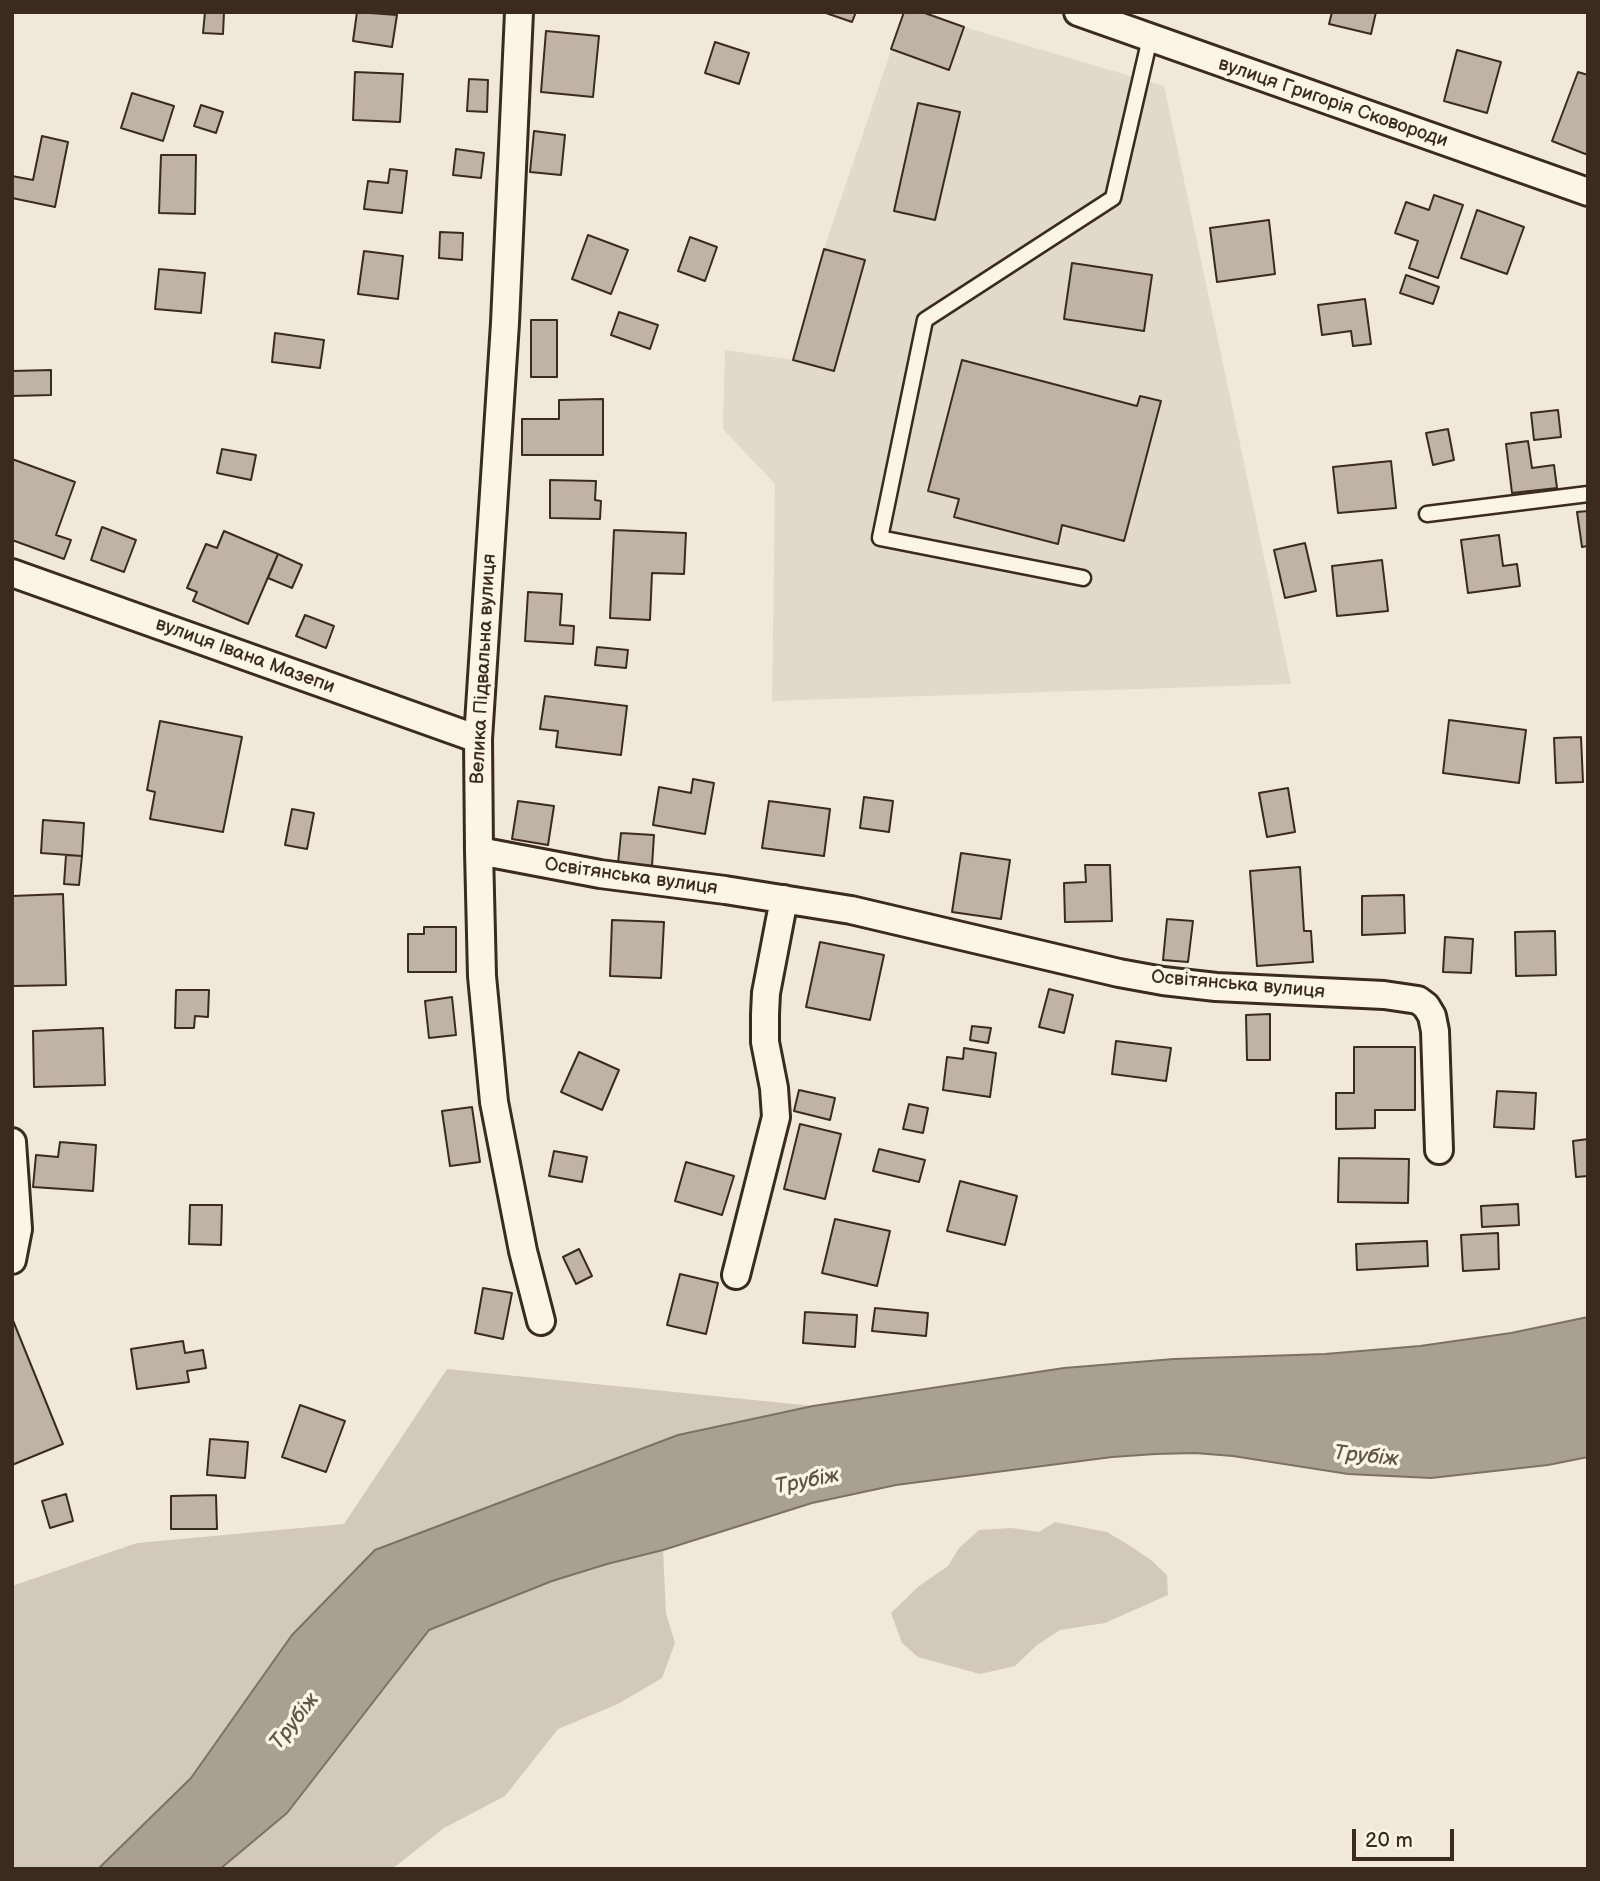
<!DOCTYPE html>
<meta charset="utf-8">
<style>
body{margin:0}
#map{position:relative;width:1600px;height:1881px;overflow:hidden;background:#f0e9d9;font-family:"Balsamiq Sans",sans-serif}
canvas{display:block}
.frame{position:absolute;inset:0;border:14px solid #3b2a1e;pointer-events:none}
.scale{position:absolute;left:1352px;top:1829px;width:102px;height:32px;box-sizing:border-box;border:4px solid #3b2a1e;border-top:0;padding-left:9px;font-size:21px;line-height:24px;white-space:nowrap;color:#3b2a1e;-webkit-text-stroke:5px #fcf5e5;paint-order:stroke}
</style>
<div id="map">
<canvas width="1600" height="1881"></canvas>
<div class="frame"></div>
<div class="scale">20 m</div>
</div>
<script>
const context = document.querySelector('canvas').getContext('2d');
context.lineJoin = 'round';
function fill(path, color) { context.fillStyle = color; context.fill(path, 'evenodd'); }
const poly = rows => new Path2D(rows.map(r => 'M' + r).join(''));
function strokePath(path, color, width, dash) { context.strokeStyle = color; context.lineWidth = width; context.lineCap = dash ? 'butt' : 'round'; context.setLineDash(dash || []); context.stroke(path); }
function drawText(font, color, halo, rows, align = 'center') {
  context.font = font + ' "Balsamiq Sans",sans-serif'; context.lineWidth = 7; context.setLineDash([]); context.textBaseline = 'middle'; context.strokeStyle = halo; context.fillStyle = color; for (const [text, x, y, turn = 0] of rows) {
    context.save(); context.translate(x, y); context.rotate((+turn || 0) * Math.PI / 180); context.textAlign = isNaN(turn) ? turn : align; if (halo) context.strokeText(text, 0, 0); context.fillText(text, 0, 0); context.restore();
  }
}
const built = poly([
 [904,12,922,12,964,27,1164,86,1291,684,772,701,775,484,723,429,725,350,793,360,824,249]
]);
const green = poly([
 [447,1369,813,1406,663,1550,666,1613,675,1643,662,1678,618,1704,558,1729,505,1796,444,1828,392,1869,12,1869,12,1586,137,1543,344,1524],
 [1055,1522,1107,1532,1127,1544,1151,1560,1167,1575,1168,1595,1105,1623,1060,1630,1037,1645,1015,1666,980,1674,918,1657,902,1643,891,1613,919,1586,948,1566,959,1548,979,1530,1011,1528,1039,1532]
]);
const water = poly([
 [1588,1317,1588,1457,1548,1465,1431,1478,1348,1474,1233,1456,1195,1453,1156,1454,1112,1457,896,1485,812,1503,663,1550,607,1564,552,1581,429,1630,287,1813,220,1869,98,1869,191,1778,292,1635,375,1550,678,1435,813,1406,1064,1368,1174,1359,1325,1354,1420,1346,1511,1333,1588,1317]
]);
const building = poly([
 [205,12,224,12,223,34,203,33,205,12],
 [357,12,397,15,392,47,353,41,357,12],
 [823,12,856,12,852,22,823,12],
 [904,12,922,12,964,27,949,70,891,49,904,12],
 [1332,12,1376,12,1371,34,1329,24,1332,12],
 [546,31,599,36,593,97,541,92,546,31],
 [715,42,749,53,739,84,705,73,715,42],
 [1457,50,1501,62,1487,113,1444,101,1457,50],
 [355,72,403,74,400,122,353,120,355,72],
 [1578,72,1588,75,1588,155,1552,141,1578,72],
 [469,79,488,80,487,112,467,111,469,79],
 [132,93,174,106,163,141,121,128,132,93],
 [918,103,960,112,935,220,894,211,918,103],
 [201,105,223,112,216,133,194,126,201,105],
 [534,131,565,135,561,175,530,172,534,131],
 [42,136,68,142,55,207,12,198,12,176,33,180,42,136],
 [456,149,484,153,481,178,453,175,456,149],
 [161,155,196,155,195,214,159,213,161,155],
 [390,169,407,171,402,213,364,209,368,181,388,183,390,169],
 [1434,195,1463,205,1438,278,1409,268,1418,241,1395,233,1406,202,1429,210,1434,195],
 [1477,210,1524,227,1507,274,1461,258,1477,210],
 [1269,220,1275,274,1217,282,1210,228,1269,220],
 [440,232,463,233,462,260,439,258,440,232],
 [588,235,628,250,611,294,572,279,588,235],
 [690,237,717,247,705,281,678,271,690,237],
 [824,249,865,260,834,371,793,360,824,249],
 [364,251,403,256,398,299,358,294,364,251],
 [1072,263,1152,275,1144,331,1064,319,1072,263],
 [159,269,205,273,201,313,155,309,159,269],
 [1406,275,1439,287,1433,304,1400,293,1406,275],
 [1365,299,1371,344,1353,346,1351,331,1322,335,1318,305,1365,299],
 [619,312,658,325,650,349,611,335,619,312],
 [531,320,557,320,557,377,531,377,531,320],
 [275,333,324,340,320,368,272,362,275,333],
 [962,360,1137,406,1140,396,1161,401,1124,541,1062,525,1058,544,954,517,959,499,928,491,962,360],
 [51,370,51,395,12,396,12,371,51,370],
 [603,399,603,455,522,455,522,419,559,419,559,400,603,399],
 [1558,410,1561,437,1534,440,1531,413,1558,410],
 [1448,429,1454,460,1433,465,1426,433,1448,429],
 [1528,441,1532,468,1554,465,1557,488,1512,493,1506,444,1528,441],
 [222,449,256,455,251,480,217,473,222,449],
 [12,459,75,482,56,535,71,540,64,559,12,540,12,459],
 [1391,461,1396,508,1338,513,1333,467,1391,461],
 [550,480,596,481,595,500,601,501,600,519,550,518,550,480],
 [1588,511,1588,546,1582,547,1577,512,1588,511],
 [102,527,136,540,124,572,91,560,102,527],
 [614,530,686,533,684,574,652,573,650,620,610,618,614,530],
 [224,531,278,554,248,624,193,601,197,592,187,588,206,544,217,548,224,531],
 [1499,535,1503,566,1517,564,1520,586,1468,593,1461,540,1499,535],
 [1305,543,1316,591,1285,598,1274,550,1305,543],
 [278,554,302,565,292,588,268,578,278,554],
 [1382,560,1388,611,1337,616,1332,566,1382,560],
 [528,592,562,594,560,625,574,626,573,644,525,641,528,592],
 [305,615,334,626,326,648,296,636,305,615],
 [597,647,628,650,626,668,595,665,597,647],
 [545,696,627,706,621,755,556,747,558,731,540,729,545,696],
 [1449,720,1526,730,1519,783,1443,773,1449,720],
 [160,721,242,737,223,832,150,819,155,792,147,790,160,721],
 [1581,737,1583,782,1556,783,1554,738,1581,737],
 [693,779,714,783,705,834,653,825,659,787,691,793,693,779],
 [1288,788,1295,832,1267,837,1259,793,1288,788],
 [864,797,893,801,889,832,860,828,864,797],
 [518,801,554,806,548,845,512,839,518,801],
 [769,801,830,809,824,856,762,848,769,801],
 [292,809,314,813,307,849,285,845,292,809],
 [43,820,84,823,82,856,41,853,43,820],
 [621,833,654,835,652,866,618,863,621,833],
 [961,853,1010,860,1001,919,952,912,961,853],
 [66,855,82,856,79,885,64,884,66,855],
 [1085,865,1110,865,1112,921,1065,922,1064,883,1086,882,1085,865],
 [1300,867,1304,931,1311,931,1313,962,1257,966,1250,871,1300,867],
 [63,894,66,985,13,986,12,896,63,894],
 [1404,895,1405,933,1362,935,1362,896,1404,895],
 [1167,919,1193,921,1188,962,1163,960,1167,919],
 [612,920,664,922,661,978,610,976,612,920],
 [424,927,456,927,456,972,408,972,408,934,424,934,424,927],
 [1555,931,1556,975,1516,976,1515,932,1555,931],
 [1445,937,1473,939,1471,973,1443,972,1445,937],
 [820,942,884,955,870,1020,806,1007,820,942],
 [1049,989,1073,995,1064,1033,1039,1027,1049,989],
 [176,990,209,990,208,1017,195,1016,194,1028,175,1028,176,990],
 [452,997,456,1035,429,1038,425,1001,452,997],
 [1270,1014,1270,1060,1247,1060,1246,1015,1270,1014],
 [972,1026,991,1028,988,1043,970,1040,972,1026],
 [103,1028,105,1085,34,1087,33,1031,103,1028],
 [1116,1041,1171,1048,1166,1081,1112,1074,1116,1041],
 [1354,1047,1415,1047,1415,1110,1375,1110,1375,1128,1336,1129,1336,1093,1354,1093,1354,1047],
 [964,1048,996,1053,990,1097,943,1090,947,1057,963,1059,964,1048],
 [579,1052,619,1070,602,1110,561,1092,579,1052],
 [799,1090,835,1098,830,1120,794,1111,799,1090],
 [1497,1091,1536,1093,1534,1129,1494,1127,1497,1091],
 [909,1104,928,1108,923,1133,903,1129,909,1104],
 [472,1107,480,1162,450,1166,442,1111,472,1107],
 [800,1124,841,1134,825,1199,784,1189,800,1124],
 [1588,1139,1588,1176,1576,1177,1573,1141,1588,1139],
 [60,1142,96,1145,93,1191,33,1187,36,1155,58,1157,60,1142],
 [879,1149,925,1160,919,1182,873,1171,879,1149],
 [554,1151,587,1157,582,1182,549,1176,554,1151],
 [1339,1158,1409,1159,1408,1203,1338,1202,1339,1158],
 [686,1162,734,1176,722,1215,675,1201,686,1162],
 [960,1181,1017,1196,1005,1245,947,1231,960,1181],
 [1518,1204,1519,1225,1482,1227,1481,1206,1518,1204],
 [190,1205,222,1205,221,1245,189,1244,190,1205],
 [835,1219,890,1231,877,1286,822,1273,835,1219],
 [1498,1233,1499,1269,1463,1271,1461,1235,1498,1233],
 [1427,1241,1428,1266,1357,1270,1356,1244,1427,1241],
 [579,1249,592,1276,576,1284,563,1257,579,1249],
 [680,1274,718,1283,706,1334,667,1325,680,1274],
 [483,1288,512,1293,503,1339,475,1333,483,1288],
 [875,1308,928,1313,926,1336,872,1331,875,1308],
 [805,1312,857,1315,855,1347,803,1343,805,1312],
 [12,1318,63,1444,12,1465,12,1318],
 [183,1341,185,1353,203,1350,206,1368,187,1371,189,1382,137,1389,131,1349,183,1341],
 [300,1405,345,1421,326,1472,282,1457,300,1405],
 [210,1439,248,1442,245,1478,207,1475,210,1439],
 [66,1494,73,1521,50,1528,42,1501,66,1494],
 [216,1495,217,1529,171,1529,171,1496,216,1495]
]);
const lane = poly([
 [1427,514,1588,494],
 [1083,578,880,538,925,320,1113,198,1150,38]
]);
const street = poly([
 [519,12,505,323,478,739,479,851,482,976,494,1102,523,1251,541,1321],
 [1078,12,1588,192],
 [12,573,478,739],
 [479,851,600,874,725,890,851,910,1119,973,1163,981,1216,987,1384,995,1418,1000,1426,1006,1432,1016,1435,1031,1439,1150],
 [12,1142,18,1229,12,1260],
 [736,1275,776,1117,774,1088,765,1042,765,1014,766,993,784,899]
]);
const streetNames = [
 ["вулиця Григорія Сковороди",1333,103,19],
 ["вулиця Івана Мазепи",245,656,20],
 ["Велика Підвальна вулиця",484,669,-87],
 ["Освітянська вулиця",631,877,8],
 ["Освітянська вулиця",1238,985,5]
];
const waterNames = [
 ["Трубіж",1366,1457,6],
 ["Трубіж",807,1482,-11],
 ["Трубіж",295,1722,-52]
];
fill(built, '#e1d9c9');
fill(green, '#d2c9ba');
fill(water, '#aaa091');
strokePath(water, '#7e7163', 2);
fill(building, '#beb3a4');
strokePath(building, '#3b2a1e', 2);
strokePath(lane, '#3b2a1e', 19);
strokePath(street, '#3b2a1e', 32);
strokePath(lane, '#fcf5e5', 14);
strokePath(street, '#fcf5e5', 26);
drawText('19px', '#3b2a1e', '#fcf5e5', streetNames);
drawText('italic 21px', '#625346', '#fcf5e5', waterNames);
</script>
